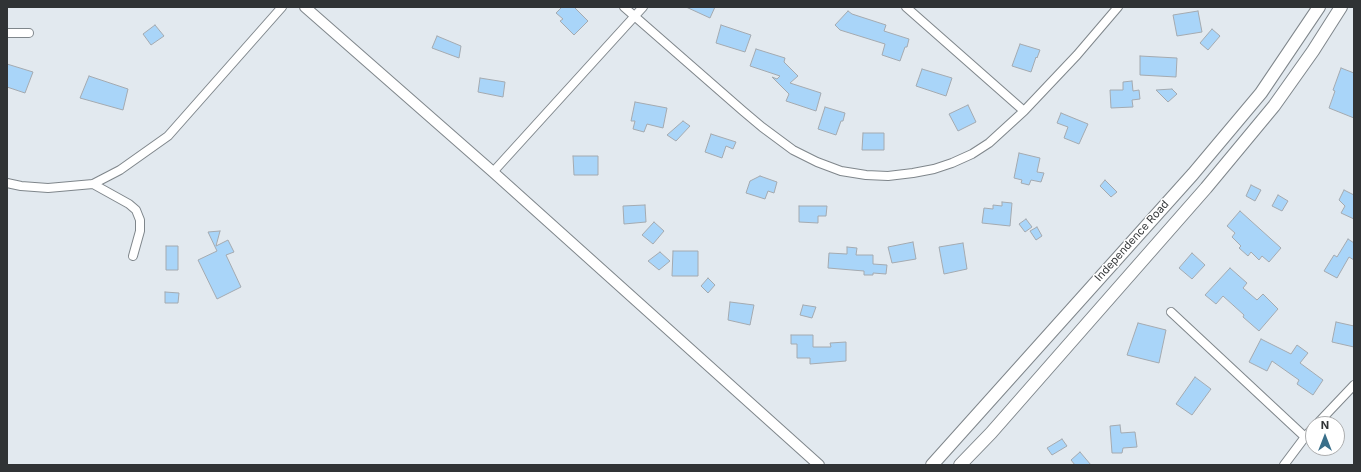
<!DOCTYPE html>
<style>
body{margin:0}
#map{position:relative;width:1361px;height:472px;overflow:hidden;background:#e2e9ef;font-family:Inter,sans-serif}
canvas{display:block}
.frame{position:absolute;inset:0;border:8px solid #303335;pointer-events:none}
.north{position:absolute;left:1305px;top:416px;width:40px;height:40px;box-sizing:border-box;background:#fff;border:1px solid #acadae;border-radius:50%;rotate:0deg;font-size:11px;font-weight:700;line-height:16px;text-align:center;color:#303335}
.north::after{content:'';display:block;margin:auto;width:14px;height:18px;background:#396f8a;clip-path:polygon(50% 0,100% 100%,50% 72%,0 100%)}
</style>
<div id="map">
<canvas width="1361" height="472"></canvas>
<div class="frame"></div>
<div class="north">N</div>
</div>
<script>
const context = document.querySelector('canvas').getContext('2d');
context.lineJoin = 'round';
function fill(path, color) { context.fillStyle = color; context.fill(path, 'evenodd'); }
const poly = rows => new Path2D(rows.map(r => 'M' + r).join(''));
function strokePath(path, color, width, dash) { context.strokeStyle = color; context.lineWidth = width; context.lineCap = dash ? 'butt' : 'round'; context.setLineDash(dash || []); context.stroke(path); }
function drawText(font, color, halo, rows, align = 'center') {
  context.font = font + ' Inter,sans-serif'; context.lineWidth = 3; context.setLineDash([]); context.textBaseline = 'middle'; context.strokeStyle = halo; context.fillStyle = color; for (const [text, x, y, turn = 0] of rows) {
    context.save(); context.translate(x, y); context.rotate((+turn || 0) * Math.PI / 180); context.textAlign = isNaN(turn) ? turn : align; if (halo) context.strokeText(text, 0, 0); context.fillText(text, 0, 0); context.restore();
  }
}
const building = poly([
 [562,7,574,7,588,21,574,35,560,21,563,19,556,13,562,7],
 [686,7,715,7,710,18,686,7],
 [848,11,852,14,886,25,884,31,909,39,907,47,905,47,900,61,882,55,885,44,840,30,835,25,848,11],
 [1198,11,1202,32,1177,36,1173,15,1198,11],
 [155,25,164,36,151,45,143,34,155,25],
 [721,25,751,35,745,52,716,43,721,25],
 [1212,29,1220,36,1208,50,1200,43,1212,29],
 [437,36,461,46,459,58,432,48,437,36],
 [1020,44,1040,50,1037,58,1036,57,1031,72,1012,66,1020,44],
 [756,49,785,58,784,62,798,76,790,83,821,93,816,111,786,101,789,94,772,77,777,79,780,76,750,66,756,49],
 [1140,56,1177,58,1176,77,1140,75,1140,56],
 [7,64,33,72,25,93,7,87,7,64],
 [1341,68,1354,73,1354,118,1329,108,1335,91,1333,90,1341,68],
 [922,69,952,78,946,96,916,86,922,69],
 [89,76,128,89,123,110,80,98,89,76],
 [480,78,505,82,503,97,478,92,480,78],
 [1132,81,1133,91,1139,90,1140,99,1132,100,1133,107,1111,108,1110,90,1123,90,1123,82,1132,81],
 [1172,89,1177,94,1168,102,1156,90,1172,89],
 [635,102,667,108,663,128,647,124,644,132,633,129,635,121,631,121,635,102],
 [968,105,976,122,958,131,949,114,968,105],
 [825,107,845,113,843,121,841,121,836,135,818,129,825,107],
 [1061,113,1088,124,1079,144,1064,138,1068,127,1057,123,1061,113],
 [683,121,690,126,676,141,667,135,683,121],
 [863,133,884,133,884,150,862,150,863,133],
 [711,134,736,142,733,149,726,146,722,158,705,152,711,134],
 [1019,153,1040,158,1037,172,1044,173,1041,182,1031,180,1029,185,1021,183,1022,180,1014,178,1019,153],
 [573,156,598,156,598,175,574,175,573,156],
 [760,176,777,182,774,193,768,191,765,199,746,193,750,181,760,176],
 [1105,180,1117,192,1111,197,1100,186,1105,180],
 [1251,185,1261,190,1255,201,1246,196,1251,185],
 [1344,190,1354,195,1354,219,1341,213,1345,206,1339,200,1344,190],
 [1278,195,1288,201,1282,211,1272,206,1278,195],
 [1002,202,1012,203,1010,226,982,223,984,208,993,209,993,205,1002,206,1002,202],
 [645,205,646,222,624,224,623,206,645,205],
 [799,206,827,206,826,216,818,216,818,223,799,222,799,206],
 [1240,211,1281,248,1269,262,1262,256,1259,260,1251,252,1248,256,1239,248,1241,246,1232,237,1235,233,1227,226,1240,211],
 [1026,219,1032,227,1025,232,1019,224,1026,219],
 [654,222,664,231,653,244,642,235,654,222],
 [1037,227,1042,236,1036,240,1030,231,1037,227],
 [220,231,216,246,228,240,234,252,226,255,241,287,217,299,198,260,217,251,208,232,220,231],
 [1348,239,1354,243,1354,260,1349,257,1337,278,1324,271,1334,255,1337,257,1348,239],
 [913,242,916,259,892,263,888,247,913,242],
 [963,243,967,269,944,274,939,247,963,243],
 [166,246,178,246,178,270,166,270,166,246],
 [847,247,857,248,856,255,873,255,873,264,887,265,886,274,873,273,873,275,864,275,864,271,828,268,829,253,847,254,847,247],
 [673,251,698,251,698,276,672,276,673,251],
 [660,252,670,261,659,270,648,261,660,252],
 [1192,253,1205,265,1192,279,1179,268,1192,253],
 [1230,268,1247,283,1243,288,1257,300,1263,294,1278,309,1259,331,1243,317,1244,315,1223,296,1216,304,1205,295,1230,268],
 [708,278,715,285,708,293,701,286,708,278],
 [165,292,179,293,178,303,165,303,165,292],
 [730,302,754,305,750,325,728,320,730,302],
 [803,305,816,307,812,318,800,315,803,305],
 [1336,322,1354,326,1354,347,1332,342,1336,322],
 [1138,323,1166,330,1159,363,1127,355,1138,323],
 [791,335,813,335,813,347,831,347,830,343,846,342,846,361,810,364,810,358,797,358,797,344,791,344,791,335],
 [1261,339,1291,354,1297,345,1308,353,1300,363,1323,380,1313,395,1297,384,1299,380,1272,361,1267,371,1249,362,1261,339],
 [1195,377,1211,389,1192,415,1176,404,1195,377],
 [1120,425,1121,433,1135,432,1137,447,1123,448,1122,453,1112,453,1110,426,1120,425],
 [1062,439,1067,446,1052,455,1047,448,1062,439],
 [1080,452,1091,465,1075,465,1071,460,1080,452]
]);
const minor = poly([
 [624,7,743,111,762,127,793,150,817,162,841,171,866,175,888,176,913,173,934,169,952,163,972,154,989,143,1024,111,1077,55,1118,7],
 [906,7,1024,111],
 [7,33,29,33],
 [493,172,643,7],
 [7,183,21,186,48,188,93,184,120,170,168,136,282,7],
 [93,184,129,204,136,210,140,220,140,231,133,256],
 [1171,312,1305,437],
 [1317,424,1354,385],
 [1284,465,1305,437,1313,428]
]);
const tertiary = poly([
 [305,7,493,172,819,465]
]);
const primary = poly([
 [932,465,1193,174,1261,93,1319,7],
 [960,465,991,433,1206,188,1274,106,1313,51,1341,7]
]);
const streetNames = [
 ["Independence Road",1132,241,-48]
];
fill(building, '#a9d5f9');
strokePath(building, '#a4aab0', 1);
strokePath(minor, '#7f868b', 10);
strokePath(tertiary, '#7f868b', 12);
strokePath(primary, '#7f868b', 14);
strokePath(minor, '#fff', 8);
strokePath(tertiary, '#fff', 10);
strokePath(primary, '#fff', 12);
drawText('11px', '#303335', '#fff', streetNames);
</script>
